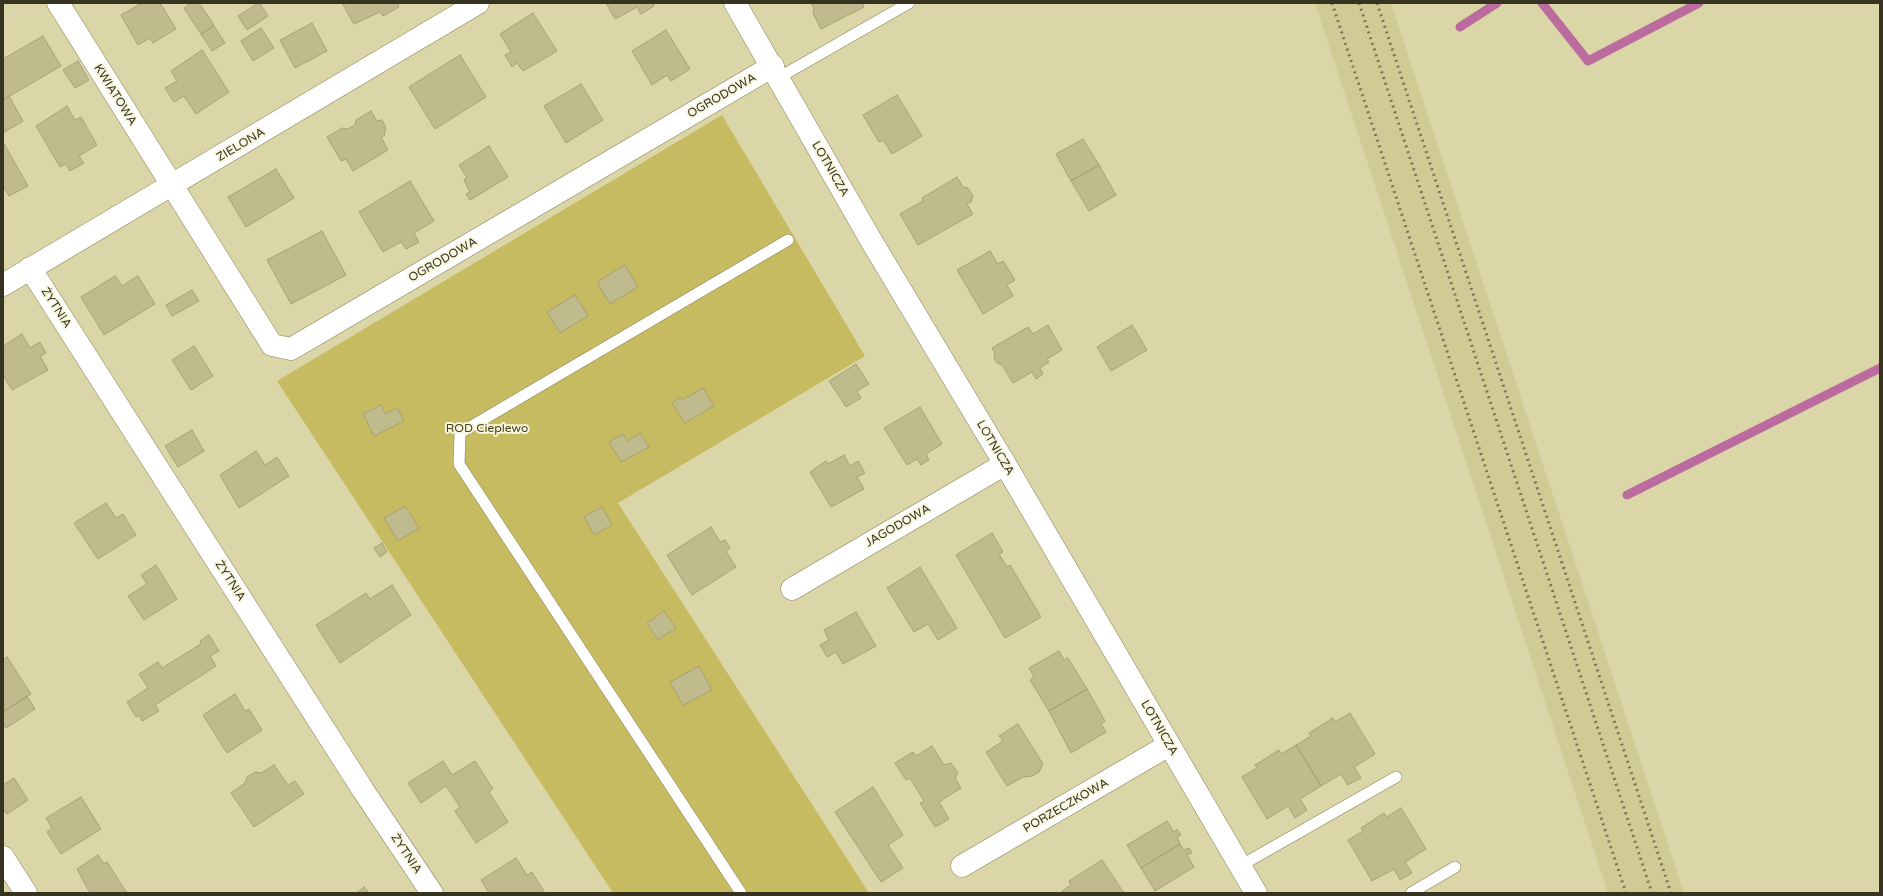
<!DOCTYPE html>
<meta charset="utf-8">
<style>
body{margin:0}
#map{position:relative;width:1883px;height:896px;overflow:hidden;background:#dbd6a7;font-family:"Varela Round",sans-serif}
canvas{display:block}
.frame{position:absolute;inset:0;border:4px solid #363421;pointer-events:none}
</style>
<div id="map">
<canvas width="1883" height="896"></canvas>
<div class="frame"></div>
</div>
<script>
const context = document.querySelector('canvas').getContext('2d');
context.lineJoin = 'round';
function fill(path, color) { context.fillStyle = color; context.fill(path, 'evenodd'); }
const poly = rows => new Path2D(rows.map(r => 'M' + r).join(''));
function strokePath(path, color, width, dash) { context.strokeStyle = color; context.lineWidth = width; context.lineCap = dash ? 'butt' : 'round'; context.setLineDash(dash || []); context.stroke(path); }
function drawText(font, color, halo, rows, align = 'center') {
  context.font = font + ' "Varela Round",sans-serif'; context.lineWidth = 4; context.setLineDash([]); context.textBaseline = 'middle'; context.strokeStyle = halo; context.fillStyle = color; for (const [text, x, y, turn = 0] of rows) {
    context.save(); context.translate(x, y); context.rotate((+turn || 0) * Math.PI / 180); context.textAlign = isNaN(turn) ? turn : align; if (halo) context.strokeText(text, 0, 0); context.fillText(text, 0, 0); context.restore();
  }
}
const built = poly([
 [1315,3,1391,3,1684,893,1608,893]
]);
const green = poly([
 [722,115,865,356,618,503,869,893,613,893,277,381]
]);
const stream = poly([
 [1542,3,1588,61,1699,3],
 [1460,27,1497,3],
 [1627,495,1880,368]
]);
const building = poly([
 [142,3,160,3,176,29,153,43,150,38,138,45,121,15,142,3],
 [191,3,199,3,214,25,201,34,184,8,191,3],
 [258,3,260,3,268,16,247,30,238,16,258,3],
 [342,3,397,3,399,7,383,16,380,12,354,24,342,3],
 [606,3,653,3,654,6,641,14,637,7,615,19,606,3],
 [811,3,862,3,864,7,821,29,813,13,814,9,811,3],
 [533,13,557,51,523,71,517,63,512,67,505,55,511,52,500,34,533,13],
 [312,23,327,51,295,68,280,40,312,23],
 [214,26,225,43,212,51,201,34,214,26],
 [261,28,274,48,253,61,241,41,261,28],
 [666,30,690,69,671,81,667,75,652,85,632,51,666,30],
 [43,36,61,66,3,100,3,59,43,36],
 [202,50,229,92,196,114,184,96,174,102,165,88,177,81,171,71,202,50],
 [460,55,486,97,435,129,409,87,460,55],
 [78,61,89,80,75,88,63,70,78,61],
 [581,84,603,120,566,143,544,106,581,84],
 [897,95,922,136,892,154,883,140,879,142,863,115,897,95],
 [9,96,23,121,3,133,3,100,9,96],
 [67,106,75,120,81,117,97,145,79,156,84,163,70,171,66,164,60,167,36,126,67,106],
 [371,111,377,121,382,120,386,128,384,133,385,135,381,137,388,150,353,171,346,159,341,161,327,137,342,128,348,129,355,125,356,120,371,111],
 [1083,139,1099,165,1071,181,1056,154,1083,139],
 [3,142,28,186,9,196,3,186,3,142],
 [489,146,508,177,470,200,466,194,470,192,464,180,467,178,459,165,489,146],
 [1099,165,1116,195,1089,211,1071,181,1099,165],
 [276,169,294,198,246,227,228,197,276,169],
 [957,177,963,187,968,188,973,196,971,202,967,204,973,214,918,245,900,214,923,201,922,198,957,177],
 [410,181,434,221,414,233,419,242,406,249,401,242,383,252,359,212,410,181],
 [322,231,346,275,291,304,267,260,322,231],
 [990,251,998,264,1003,261,1015,280,1007,285,1013,296,983,314,957,270,990,251],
 [625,265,638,287,610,304,597,282,625,265],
 [115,276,122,286,138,276,155,304,104,335,81,297,115,276],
 [192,290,199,301,172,316,166,305,192,290],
 [575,295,588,316,560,333,547,312,575,295],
 [1048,325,1062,350,1047,359,1049,362,1040,368,1043,374,1036,379,1032,372,1013,383,1002,365,997,363,994,358,995,353,992,348,1028,327,1033,334,1048,325],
 [1132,325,1147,350,1111,371,1097,347,1132,325],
 [22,334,30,348,40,342,46,353,40,356,48,370,12,390,3,375,3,346,22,334],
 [194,346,213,376,191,390,172,360,194,346],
 [856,364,869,384,857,391,861,398,846,407,829,381,856,364],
 [703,388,714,406,685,423,672,403,681,397,682,400,703,388],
 [381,405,385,414,397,408,404,421,374,436,363,414,381,405],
 [920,407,942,444,926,454,929,460,921,465,917,459,907,465,884,428,920,407],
 [192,430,204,451,178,467,165,446,192,430],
 [640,433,649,447,621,462,609,442,623,434,627,441,640,433],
 [256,451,265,465,277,457,289,476,239,508,220,475,256,451],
 [844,455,850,466,858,461,865,473,857,477,864,489,831,507,810,472,826,461,828,464,844,455],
 [106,503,116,518,123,514,136,535,98,559,74,523,106,503],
 [405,506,419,528,398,541,384,518,405,506],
 [602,507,612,525,594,535,584,517,602,507],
 [711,527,720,542,725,540,730,548,726,551,736,567,692,595,667,555,711,527],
 [992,533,1003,552,999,554,1007,567,1010,565,1041,617,1005,638,956,555,992,533],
 [382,543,387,552,380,557,374,548,382,543],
 [156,565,177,599,144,620,128,596,147,584,141,575,156,565],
 [920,567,957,628,938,640,928,624,914,632,887,588,920,567],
 [392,585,411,615,340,663,316,625,366,593,370,599,392,585],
 [664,611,676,628,658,640,647,623,664,611],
 [856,612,876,646,843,664,836,652,827,657,820,645,829,640,824,630,856,612],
 [209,635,219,651,210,656,216,666,155,705,159,711,142,721,139,715,136,717,127,702,148,688,139,674,158,662,162,668,201,644,200,641,209,635],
 [1059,651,1064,660,1068,658,1087,689,1049,711,1030,680,1034,677,1029,668,1059,651],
 [7,657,31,694,3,712,3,660,7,657],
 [699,666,712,690,683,705,670,682,699,666],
 [1087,689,1105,721,1101,724,1106,732,1071,753,1049,711,1087,689],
 [235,694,245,711,249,709,262,730,227,753,203,715,235,694],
 [27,696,35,709,6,728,3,723,3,712,27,696],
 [1350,713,1375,754,1354,767,1361,778,1348,785,1341,774,1321,786,1296,745,1311,736,1309,733,1333,718,1335,722,1350,713],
 [1018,724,1043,764,1039,772,1032,776,1023,777,1007,786,986,752,1003,741,999,736,1018,724],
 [1296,745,1321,786,1300,799,1307,810,1295,818,1288,806,1267,819,1242,777,1257,768,1255,765,1279,750,1281,754,1296,745],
 [932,746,944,765,951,763,958,773,955,778,961,788,939,802,949,819,935,827,920,803,924,801,910,778,906,780,895,763,913,752,916,756,932,746],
 [443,761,452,775,475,761,493,789,489,792,508,822,476,843,455,811,460,807,446,786,421,803,408,783,443,761],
 [274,765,288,785,295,781,304,794,254,827,231,793,245,783,247,777,255,772,261,773,274,765],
 [14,778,28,800,7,814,3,809,3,785,14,778],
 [873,787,903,835,888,845,903,868,881,882,835,812,873,787],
 [81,797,101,829,61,854,47,832,52,828,46,818,81,797],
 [1401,808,1426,849,1405,862,1412,873,1400,880,1394,869,1372,881,1348,840,1363,831,1361,828,1384,813,1387,817,1401,808],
 [1167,821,1174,832,1177,829,1181,835,1177,837,1180,844,1141,868,1127,845,1167,821],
 [1180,844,1184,850,1189,848,1192,853,1187,855,1194,867,1155,891,1141,868,1180,844],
 [98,855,104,864,107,862,127,893,90,893,77,869,98,855],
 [516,858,527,875,532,872,545,893,489,893,481,880,516,858],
 [1102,860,1124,893,1063,893,1062,891,1071,885,1069,881,1102,860],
 [364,887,369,893,357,893,364,887]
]);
const lane = poly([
 [778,78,909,3],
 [1240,866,1396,777],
 [741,893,459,464,460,433,788,240],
 [1411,893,1455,867]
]);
const street = poly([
 [58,3,272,345,291,349,773,66],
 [30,268,363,790,432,893],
 [3,285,478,3],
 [792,589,1005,464],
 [3,857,26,893],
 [962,866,1169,745]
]);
const secondary = poly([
 [735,3,872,242,1005,464,1256,893]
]);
const rail = poly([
 [1332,3,1626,893],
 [1359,3,1652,893],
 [1377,3,1671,893]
]);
const streetNames = [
 ["KWIATOWA",115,95,58],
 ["OGRODOWA",722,96,-30],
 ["ZIELONA",241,145,-31],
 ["LOTNICZA",830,169,60],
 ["OGRODOWA",443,260,-30],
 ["ŻYTNIA",56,308,57],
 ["LOTNICZA",995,448,59],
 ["JAGODOWA",898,526,-30],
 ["ŻYTNIA",230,581,57],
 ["LOTNICZA",1159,728,60],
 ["PORZECZKOWA",1066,806,-30],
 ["ŻYTNIA",406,854,56]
];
const parkNames = [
 ["ROD Cieplewo",487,429]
];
fill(built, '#d0ca94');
fill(green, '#c6bb60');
strokePath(stream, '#bb6b9e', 9);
fill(building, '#c0bb8d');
strokePath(building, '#a6a274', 1);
strokePath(lane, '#888357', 12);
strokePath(street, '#888357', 23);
strokePath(secondary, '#888357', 23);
strokePath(lane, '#fff', 11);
strokePath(street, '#fff', 22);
strokePath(secondary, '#fff', 22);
strokePath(rail, '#7a7758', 3, [2, 4]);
drawText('12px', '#363421', '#f8f6de', streetNames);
drawText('12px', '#454016', '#f8f6de', parkNames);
</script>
